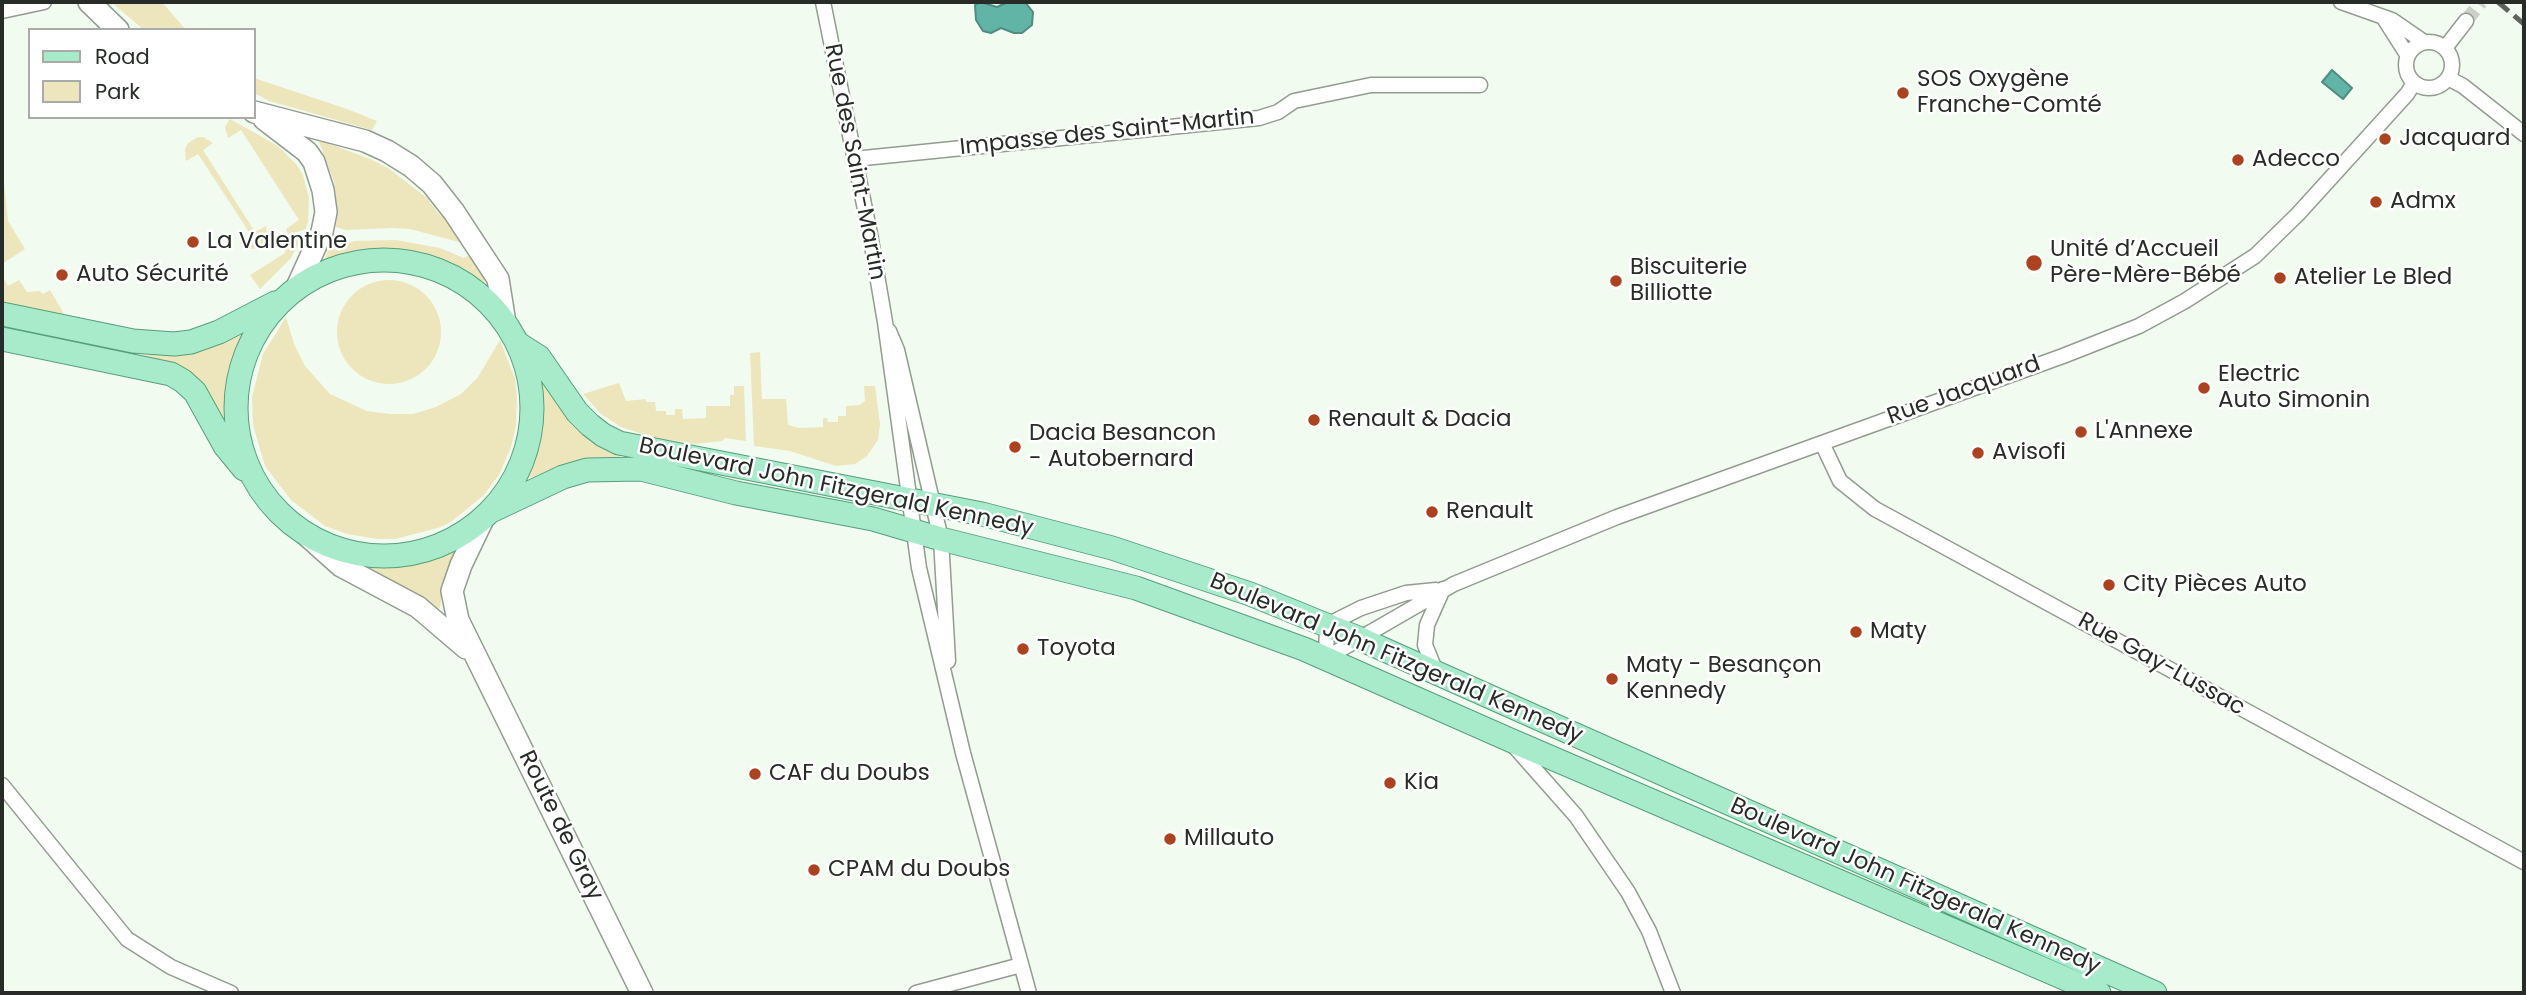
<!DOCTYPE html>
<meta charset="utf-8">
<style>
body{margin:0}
#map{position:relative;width:2526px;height:995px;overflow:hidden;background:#f2fbf0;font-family:Poppins,sans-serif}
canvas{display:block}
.frame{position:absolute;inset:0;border:4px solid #282c28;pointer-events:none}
.legend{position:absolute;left:28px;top:28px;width:228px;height:91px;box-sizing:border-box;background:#fff;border:2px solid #a9aba9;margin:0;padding:9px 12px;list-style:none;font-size:21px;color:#282c28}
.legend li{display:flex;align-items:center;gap:14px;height:35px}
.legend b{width:35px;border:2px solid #a9aba9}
</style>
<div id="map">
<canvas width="2526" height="995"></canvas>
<div class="frame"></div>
<ul class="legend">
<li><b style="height:9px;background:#a8ebca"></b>Road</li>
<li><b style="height:19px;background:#ede6bc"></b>Park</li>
</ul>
</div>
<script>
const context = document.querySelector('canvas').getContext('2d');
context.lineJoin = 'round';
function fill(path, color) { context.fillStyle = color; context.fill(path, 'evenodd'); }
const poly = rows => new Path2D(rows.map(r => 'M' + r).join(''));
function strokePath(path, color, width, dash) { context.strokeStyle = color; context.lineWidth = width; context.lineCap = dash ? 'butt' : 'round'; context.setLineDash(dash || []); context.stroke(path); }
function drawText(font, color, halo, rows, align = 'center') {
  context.font = font + ' Poppins,sans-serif'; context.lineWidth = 5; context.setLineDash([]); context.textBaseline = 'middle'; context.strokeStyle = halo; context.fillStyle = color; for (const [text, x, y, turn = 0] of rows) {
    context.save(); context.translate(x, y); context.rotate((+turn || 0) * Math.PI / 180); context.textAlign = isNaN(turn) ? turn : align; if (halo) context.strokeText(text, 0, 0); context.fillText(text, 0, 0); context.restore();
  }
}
const green = poly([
 [111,2,162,2,186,30,144,30],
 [254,78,347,109,377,121,372,130,269,101,254,93],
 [230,119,278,146,296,164,303,175,309,198,308,221,306,229,288,235,286,229,299,220,241,130,228,138,225,127],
 [198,137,203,137,213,143,203,150,255,232,266,226,268,238,260,248,249,249,239,243,251,235,198,154,186,161,185,149,188,143],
 [322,141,370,159,388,168,427,198,438,213,466,238,459,242,410,229,392,228,346,230,336,227,337,208,334,181,319,142],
 [2,163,8,221,25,249,2,264],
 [304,234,291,258,260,289,250,275,285,253,287,240],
 [396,240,440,248,464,258,475,252,487,281,482,281,432,256,399,249,368,250,348,253,323,263,331,243,338,245,355,241],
 [2,275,8,286,19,280,27,292,40,291,43,294,50,290,64,314,2,303],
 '337 332a52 52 0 1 1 104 0a52 52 0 1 1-104 0Z',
 [286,317,294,344,305,366,330,394,367,411,390,414,413,414,436,407,461,394,478,377,500,340,515,379,517,397,516,426,511,447,499,475,483,496,451,522,438,528,395,539,377,539,347,534,325,526,291,500,265,466,253,425,252,397,263,354],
 [243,332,230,368,227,388,226,426,131,355,166,354],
 [760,352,762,399,786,399,788,425,799,428,823,427,823,418,827,418,828,422,838,422,838,416,846,416,846,406,860,405,865,401,864,386,875,386,880,424,878,440,867,456,855,464,836,466,790,451,754,446,750,353],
 [619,383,626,401,646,399,646,402,655,402,656,411,666,411,666,415,675,415,675,409,682,409,683,419,706,418,706,406,730,406,730,395,734,395,734,386,744,386,746,441,725,438,722,441,695,444,652,437,621,427,601,414,583,394],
 [544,384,572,425,591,441,620,454,620,458,604,457,575,461,527,479,535,461,542,428,542,385],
 [455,550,444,581,440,608,438,609,366,568,367,565,397,566,416,563]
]);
const water = poly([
 [980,2,997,7,1008,2,1025,2,1033,12,1032,25,1022,33,1014,33,1001,28,991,33,983,31,976,20,975,5,980,2],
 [2332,70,2352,88,2343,99,2322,82,2332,70]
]);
const minorTunnel = poly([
 [2466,21,2481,2]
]);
const minor = poly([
 [823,2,870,234,885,322,919,568,963,753,1029,993],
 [2341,2,2392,20,2424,42],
 [2,11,44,2],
 [2385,20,2408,56],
 '2406 65a23 23 0 1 1 46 0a23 23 0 1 1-46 0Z',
 [2445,48,2466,21],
 [2448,78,2463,86,2524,134],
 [854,159,1259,118,1278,112,1294,101,1371,85,1480,85],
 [889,331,897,350,941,539,948,661],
 [1822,443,1840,481,1875,509,2524,862],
 [1326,658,1454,584,1617,517,2063,356,2139,326,2185,301,2255,256,2298,214,2407,94,2414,83],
 [1326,658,1327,625,1361,608,1406,593,1436,590],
 [1436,672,1425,645,1427,625,1443,589],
 [1515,747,1576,816,1628,892,1649,931,1673,993],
 [2,785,127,939,171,967,231,993],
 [916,993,1021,965]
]);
const secondary = poly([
 [89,2,118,30],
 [254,112,365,141,387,151,411,166,432,184,454,212,498,279,505,323],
 [264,119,307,152,314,162,323,190,326,212,322,232,296,289],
 [483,519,461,565,452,591,458,620,642,993],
 [303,532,341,566,418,607,466,648]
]);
const primary = poly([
 '236 408a148 148 0 1 1 296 0a148 148 0 1 1-296 0Z',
 [2,314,133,341,174,344,191,342,219,332,275,303],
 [2,339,171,374,183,381,195,392,225,446,244,469],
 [517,343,539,357,577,412,590,425,603,435,619,443,982,514,1112,548,1250,594,1358,638,2155,993],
 [491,511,563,477,587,470,641,469,736,493,873,519,941,539,1136,588,1304,649,1510,740,2099,993]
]);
const rail = poly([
 [2498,2,2524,24]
]);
const markers = [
 [1903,93,7,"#ab4321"],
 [2385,139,7,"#ab4321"],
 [2238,160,7,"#ab4321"],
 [2376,202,7,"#ab4321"],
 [193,242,7,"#ab4321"],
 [2034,263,9,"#ab4321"],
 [62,275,7,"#ab4321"],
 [2280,278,7,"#ab4321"],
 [1616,281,7,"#ab4321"],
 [2204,388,7,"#ab4321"],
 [1314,420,7,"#ab4321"],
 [2081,432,7,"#ab4321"],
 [1015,447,7,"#ab4321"],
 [1978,453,7,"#ab4321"],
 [1432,512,7,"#ab4321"],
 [2109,585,7,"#ab4321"],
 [1856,632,7,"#ab4321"],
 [1023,649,7,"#ab4321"],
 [1612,679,7,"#ab4321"],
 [755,774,7,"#ab4321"],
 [1390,783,7,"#ab4321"],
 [1170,839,7,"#ab4321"],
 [814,870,7,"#ab4321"]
];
const poiNames = [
 ["SOS Oxygène",1917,80],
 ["Franche-Comté",1917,106],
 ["Jacquard",2399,139],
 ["Adecco",2252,160],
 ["Admx",2390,202],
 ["La Valentine",207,242],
 ["Unité d’Accueil",2050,250],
 ["Père-Mère-Bébé",2050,276],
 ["Biscuiterie",1630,268],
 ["Billiotte",1630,294],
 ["Auto Sécurité",76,275],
 ["Atelier Le Bled",2294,278],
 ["Electric",2218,375],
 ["Auto Simonin",2218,401],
 ["Renault & Dacia",1328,420],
 ["L'Annexe",2095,432],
 ["Dacia Besancon",1029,434],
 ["- Autobernard",1029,460],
 ["Avisofi",1992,453],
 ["Renault",1446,512],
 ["City Pièces Auto",2123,585],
 ["Maty",1870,632],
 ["Toyota",1037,649],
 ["Maty - Besançon",1626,666],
 ["Kennedy",1626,692],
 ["CAF du Doubs",769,774],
 ["Kia",1404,783],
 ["Millauto",1184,839],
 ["CPAM du Doubs",828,870]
];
const streetNames = [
 ["Impasse des Saint-Martin",1107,133,-6],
 ["Rue des Saint-Martin",854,162,79],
 ["Rue Jacquard",1964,391,-20],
 ["Boulevard John Fitzgerald Kennedy",836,488,12],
 ["Boulevard John Fitzgerald Kennedy",1396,659,23],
 ["Rue Gay-Lussac",2161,665,29],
 ["Route de Gray",560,826,64],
 ["Boulevard John Fitzgerald Kennedy",1915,887,24]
];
fill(green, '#ede6bc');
fill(water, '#61b5a6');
strokePath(water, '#508c80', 2);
strokePath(minorTunnel, '#cad2c8', 14, [14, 7]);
strokePath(minor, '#939c91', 17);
strokePath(secondary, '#939c91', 24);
strokePath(primary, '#569f7b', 25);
strokePath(minor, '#fff', 14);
strokePath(secondary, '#fff', 21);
strokePath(primary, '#a8ebca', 23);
strokePath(rail, '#5d625d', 5, [14, 7]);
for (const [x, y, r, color] of markers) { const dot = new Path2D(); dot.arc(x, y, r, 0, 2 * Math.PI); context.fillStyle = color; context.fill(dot); strokePath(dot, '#fff', 2.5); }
drawText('23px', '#282c28', '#fff', poiNames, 'left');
drawText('23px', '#282c28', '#fff', streetNames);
</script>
